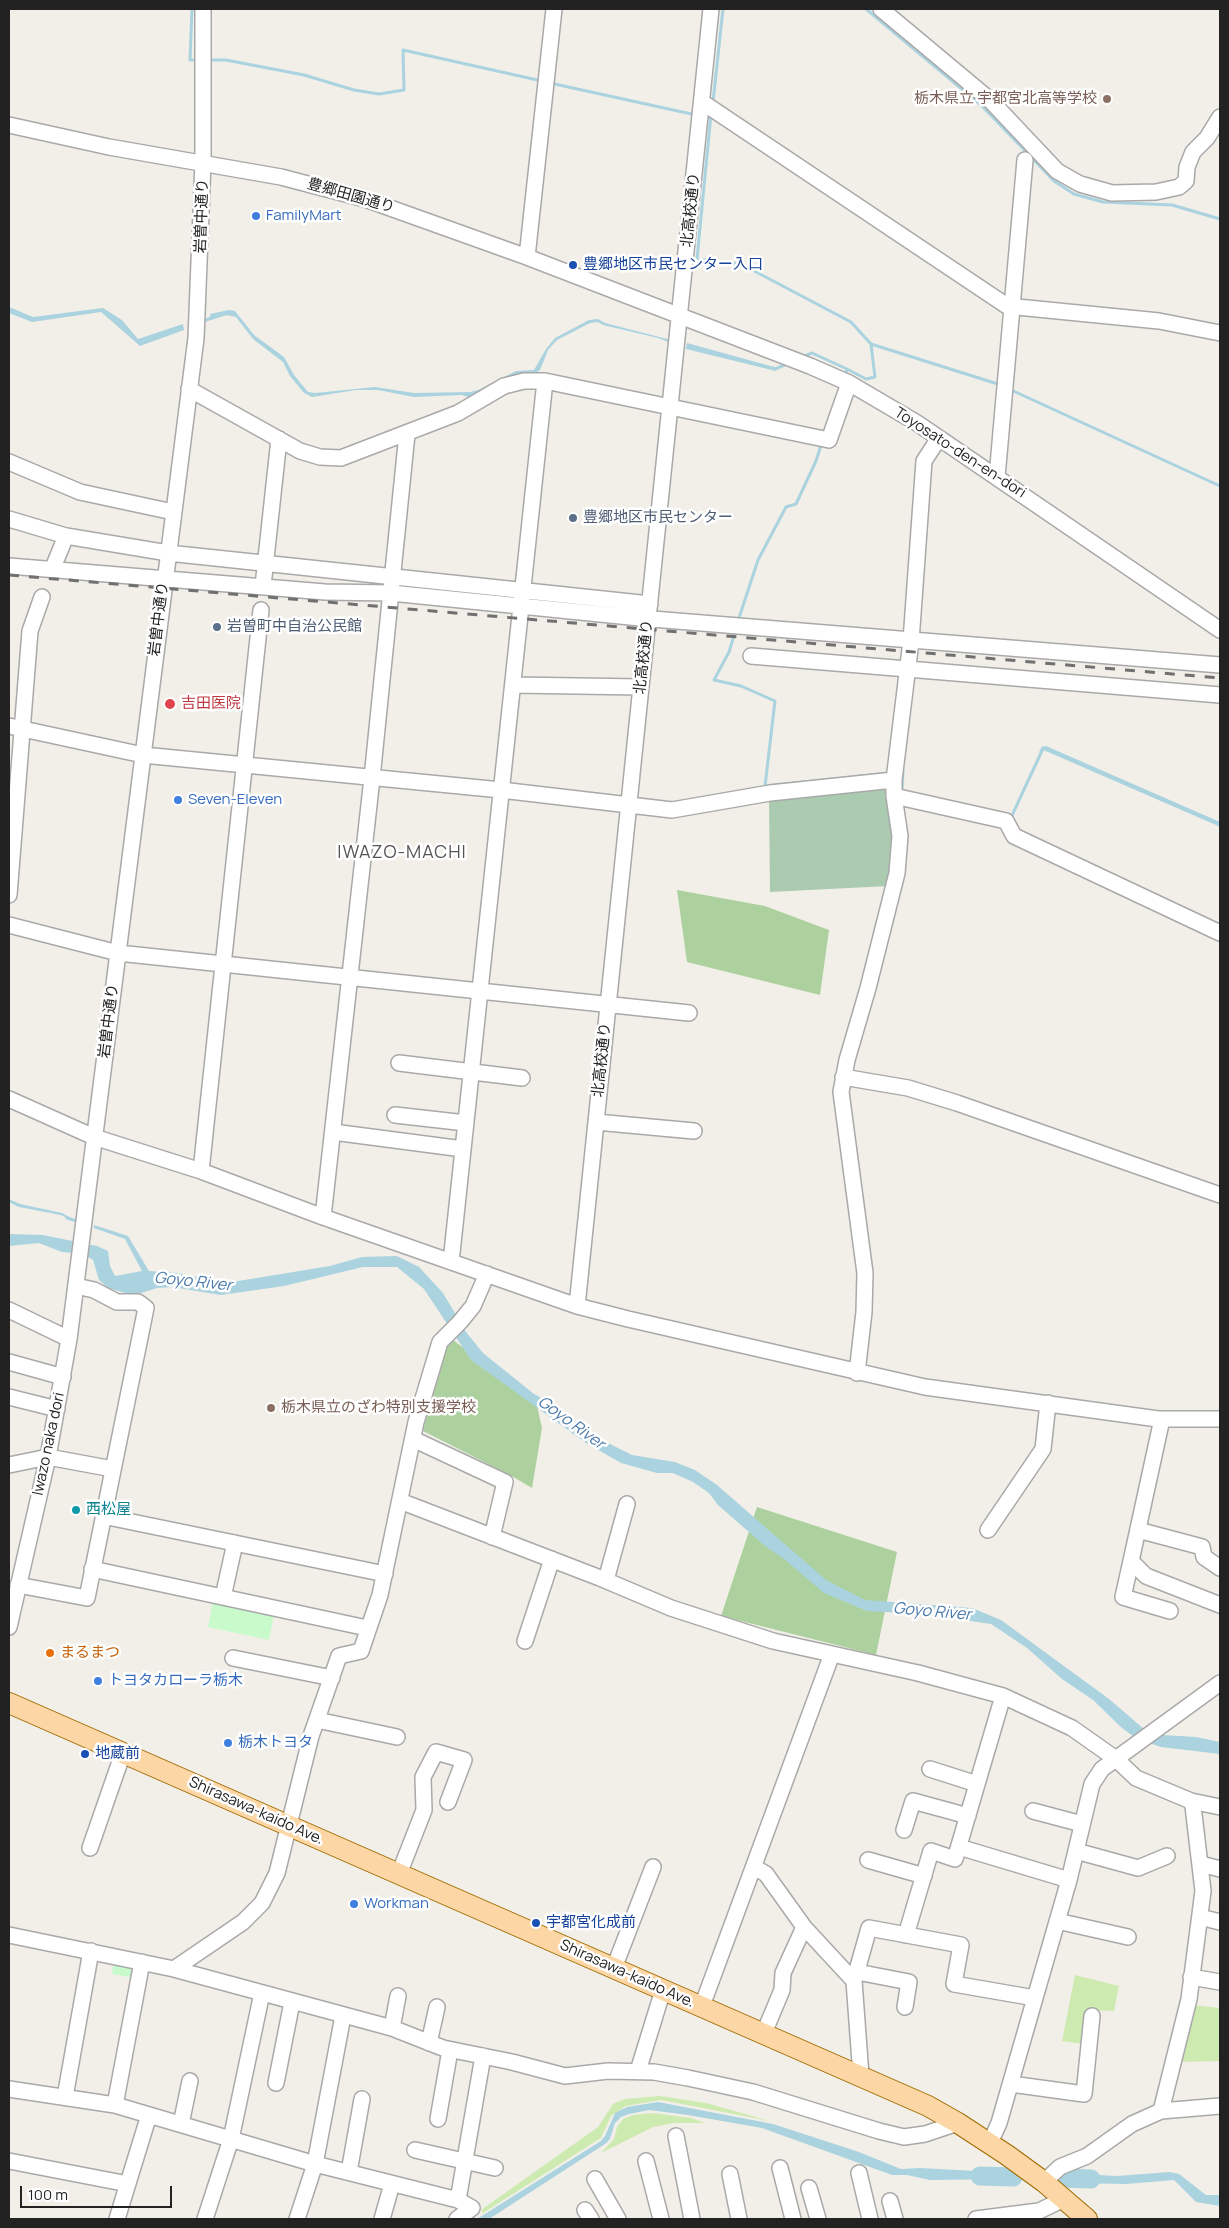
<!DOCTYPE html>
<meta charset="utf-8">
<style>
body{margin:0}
#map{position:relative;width:1229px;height:2228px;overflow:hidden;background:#f2efe9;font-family:Manrope,sans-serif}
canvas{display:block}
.frame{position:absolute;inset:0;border:10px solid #222;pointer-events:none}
.scale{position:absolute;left:20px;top:2186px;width:152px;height:22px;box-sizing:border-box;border:2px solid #222;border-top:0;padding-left:6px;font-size:15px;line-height:18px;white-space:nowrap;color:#222;-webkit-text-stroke:4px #fff;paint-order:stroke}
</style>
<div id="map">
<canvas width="1229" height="2228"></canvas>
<div class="frame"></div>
<div class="scale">100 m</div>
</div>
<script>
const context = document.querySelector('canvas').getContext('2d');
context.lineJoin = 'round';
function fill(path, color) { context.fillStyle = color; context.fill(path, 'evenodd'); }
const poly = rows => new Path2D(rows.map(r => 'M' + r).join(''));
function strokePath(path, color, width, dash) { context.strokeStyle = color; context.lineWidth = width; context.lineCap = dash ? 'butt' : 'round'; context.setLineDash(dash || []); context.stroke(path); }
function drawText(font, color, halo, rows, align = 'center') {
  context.font = font + ' Manrope,"Noto Sans JP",sans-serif'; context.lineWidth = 5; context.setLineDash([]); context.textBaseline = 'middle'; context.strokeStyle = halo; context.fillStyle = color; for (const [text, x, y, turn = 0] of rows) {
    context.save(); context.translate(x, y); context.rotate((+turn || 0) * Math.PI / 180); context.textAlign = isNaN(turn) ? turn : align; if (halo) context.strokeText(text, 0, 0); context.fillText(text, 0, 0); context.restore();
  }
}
const grass = poly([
 [1075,1975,1119,1986,1114,2011,1087,2010,1083,2044,1062,2041],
 [1192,2005,1220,2008,1220,2061,1178,2062],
 [660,2096,706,2103,770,2121,661,2100,626,2106,611,2116,601,2138,483,2213,481,2210,598,2127,613,2104,625,2099],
 [653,2113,691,2118,705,2123,674,2123,653,2127,601,2153,614,2139,617,2127,623,2119,633,2115]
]);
const forest = poly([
 [677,890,765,906,829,930,820,995,687,962],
 [452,1339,537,1406,542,1428,532,1488,510,1475,423,1431,444,1351],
 [757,1507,897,1552,876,1655,721,1616]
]);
const cemetery = poly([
 [886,784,895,832,888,886,770,892,769,796]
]);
const park = poly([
 [213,1601,274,1614,269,1640,208,1627],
 [114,1959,134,1963,135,1978,112,1974]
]);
const water = poly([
 [9,307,33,317,103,308,122,320,138,339,183,324,184,330,140,346,101,312,32,322,9,313],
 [229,310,235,311,254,335,284,357,294,375,308,392,315,393,375,387,414,393,470,392,478,390,516,371,534,370,546,349,555,338,589,320,598,319,605,323,671,340,671,343,658,338,603,325,598,322,590,323,557,340,548,350,540,370,533,375,514,375,471,398,462,395,414,397,378,390,356,390,312,397,304,393,290,376,283,362,253,339,236,317,227,315,211,320,210,314],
 [687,343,774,367,776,371,686,349],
 [1046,746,1220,822,1220,824,1045,748,1013,817,1011,814,1042,747],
 [9,1199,20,1204,62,1213,71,1218,70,1220,61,1215,19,1207,9,1202],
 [94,1225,128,1236,149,1271,177,1273,226,1283,330,1266,362,1257,397,1256,419,1267,443,1293,466,1332,483,1353,534,1394,553,1404,594,1436,632,1455,675,1462,695,1470,717,1485,826,1580,865,1600,972,1608,1001,1620,1109,1699,1144,1729,1163,1735,1196,1737,1220,1742,1220,1754,1161,1747,1137,1739,1122,1728,1093,1700,1062,1679,1027,1648,991,1624,922,1614,867,1611,824,1593,784,1559,765,1546,718,1505,709,1493,693,1482,673,1473,657,1473,621,1463,586,1443,471,1360,424,1289,397,1267,363,1267,284,1286,221,1295,172,1287,157,1288,138,1294,129,1294,108,1288,99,1280,93,1260,84,1254,62,1252,39,1243,9,1246,9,1234,43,1235,97,1246,108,1251,110,1266,115,1276,142,1271,125,1239,94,1228],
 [658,2102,773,2124,859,2152,901,2169,919,2168,996,2172,1001,2173,1008,2179,930,2180,907,2175,892,2175,762,2128,688,2115,649,2110,629,2114,621,2117,615,2123,610,2139,605,2144,489,2219,477,2219,601,2141,605,2136,615,2113,627,2107],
 [1170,2172,1179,2174,1206,2195,1220,2195,1220,2206,1196,2202,1174,2180,1126,2184,1069,2183,1062,2173,1117,2176]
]);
const stream = poly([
 [192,9,190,60,198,60],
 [866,9,981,105,1054,181,1074,194,1103,202,1172,205,1220,219],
 [207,60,226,60,304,75,354,90,379,94,404,90,403,50,542,81],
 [550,83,696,115],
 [713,102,723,9],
 [711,114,697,259,741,264,851,322,871,344],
 [201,322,214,317],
 [802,357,812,353,847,369],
 [772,368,775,369,787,364],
 [846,372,847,369,866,379,875,377,871,344,1001,385],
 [1009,389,1220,486],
 [738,621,758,560,786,507,796,504,816,461,822,442],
 [736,629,729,652,714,680,741,686,775,701,765,786,890,773],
 [1041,751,1043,748,1220,825],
 [899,772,903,771,902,791],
 [67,1218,80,1222]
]);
const river = poly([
 [980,2176,1013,2177],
 [1061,2178,1091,2179]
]);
const minor = poly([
 [881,9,990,100,1057,171,1080,184,1112,193,1156,192,1179,187,1186,181,1187,167,1193,152,1207,138,1220,117],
 [702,102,1007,306,1159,321,1220,333],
 [9,125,109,147,281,177,365,199,527,257,810,366,849,383,917,423,1220,630],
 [527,257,554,9],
 [189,389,300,451,320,457,341,458,458,413,504,386,524,381,545,381,829,440,849,383],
 [9,462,80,492,173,512],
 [997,477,1025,160],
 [9,519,66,536,168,553,650,604],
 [9,566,325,592,391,593,640,618,1220,665],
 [52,570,66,536],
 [263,586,279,439],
 [751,656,1220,695],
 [513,685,641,687],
 [9,726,143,755,501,790,672,810,770,793,894,780],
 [894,796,1006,821,1014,836,1220,933],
 [9,895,30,631,42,597],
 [9,925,118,953,689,1013],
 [399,1063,522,1078],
 [843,1077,908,1088,957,1103,1220,1195],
 [9,1099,94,1137,201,1171,323,1217,577,1306,628,1319,925,1387,1158,1419,1220,1419],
 [395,1115,466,1123],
 [596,1122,694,1131],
 [333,1132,463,1149],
 [201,1171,261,610],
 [323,1217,372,778,407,434],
 [451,1262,545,381],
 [577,1306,711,9],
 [9,1310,69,1339],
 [9,1362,63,1377],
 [857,1373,864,1312,865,1273,841,1092,847,1060,868,988,897,873,900,836,894,796,894,780,911,641,924,461,939,438],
 [9,1397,57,1409],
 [1162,1419,1131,1561,1146,1576,1220,1605],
 [413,1439,505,1482,492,1537],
 [9,1465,48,1457,113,1469],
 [400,1501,600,1578,671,1608,773,1641,918,1673,1003,1696,1072,1728,1116,1759,1136,1778,1191,1801,1193,1806,1203,1891,1189,1999,1161,2111,1132,2124,1087,2156,1060,2167,1044,2182],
 [103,1516,385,1574],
 [988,1530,1043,1449,1048,1403],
 [1138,1530,1202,1547,1204,1557,1220,1568],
 [1131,1561,1123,1597,1170,1611],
 [92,1569,367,1628],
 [606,1580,627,1504],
 [18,1585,87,1598,146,1308,138,1302,117,1302,94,1290,76,1286],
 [223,1597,235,1543],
 [9,1627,48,1457,69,1339,196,338,203,162,203,9],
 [525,1641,552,1559],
 [233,1658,332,1678],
 [317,1720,397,1737],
 [930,1769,977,1784],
 [1191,1801,1220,1807],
 [1033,1811,1082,1824],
 [904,1830,913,1801,968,1816],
 [959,1847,1069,1880],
 [90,1848,123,1753],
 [1076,1851,1138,1868,1167,1856],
 [868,1860,924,1876],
 [1201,1864,1220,1869],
 [754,1867,766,1874,804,1927,854,1981,861,2076],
 [399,1874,424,1810,423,1777,436,1752,464,1760,448,1802],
 [1200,1917,1220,1922],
 [1057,1921,1128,1937],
 [9,1935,174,1969,392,2028,443,2048,512,2062,565,2076,608,2071,654,2072,688,2078,753,2092,879,2131,904,2137,925,2134,958,2123],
 [906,1935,931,1851,955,1859,1003,1696],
 [614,1968,653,1867],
 [174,1969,243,1922,262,1903,277,1873,311,1736,339,1656,361,1651,380,1595,416,1422,440,1342,460,1322,473,1306,487,1274],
 [857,1972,909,1982,905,2007],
 [1191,1977,1220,1982],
 [854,1981,869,1928,961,1945,954,1984,1035,1998],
 [702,2006,832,1654],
 [392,2028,398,1996],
 [764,2033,782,1990,783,1973,804,1927],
 [429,2043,437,2007],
 [638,2071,663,1990],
 [276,2083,292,2002],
 [1011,2084,1084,2094,1092,2016],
 [9,2089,115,2105,315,2164,458,2200,472,2208,457,2219],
 [65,2097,91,1951],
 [115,2105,142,1962],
 [1161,2111,1220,2106],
 [438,2119,450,2050],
 [181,2124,190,2081],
 [676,2136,692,2219],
 [990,2143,999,2123,1069,1880,1092,1784,1102,1769,1220,1683],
 [415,2150,495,2168],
 [9,2161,128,2184],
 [646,2161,661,2219],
 [780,2168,793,2219],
 [349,2172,362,2099],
 [859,2173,870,2219],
 [730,2174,739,2219],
 [595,2179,618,2219],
 [809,2188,818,2219],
 [458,2200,483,2056],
 [890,2201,895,2219],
 [585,2210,591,2219],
 [117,2219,149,2115],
 [205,2219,231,2139,262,1993],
 [297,2219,315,2164,343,2016],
 [382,2219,392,2184],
 [976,2219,1039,2211,1064,2199]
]);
const major = poly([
 [9,1703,928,2106,958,2123,1007,2155,1044,2182,1087,2219]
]);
const rail = poly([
 [9,575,1220,678]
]);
const markers = [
 [1107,99,5,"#8d6e63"],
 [256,216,5,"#3f7fe0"],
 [573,265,5,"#1a4fb4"],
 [573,518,5,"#5c6f8a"],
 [217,627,5,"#5c6f8a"],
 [170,704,6,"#e0444e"],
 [178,800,5,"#3f7fe0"],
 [271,1408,5,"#8d6e63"],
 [76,1510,5,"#0f9aa8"],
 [50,1653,5,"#e8710a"],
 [98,1681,5,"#3f7fe0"],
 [228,1743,5,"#3f7fe0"],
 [85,1754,5,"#1a4fb4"],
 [354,1904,5,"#3f7fe0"],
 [536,1923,5,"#1a4fb4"]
];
const educationNames = [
 ["栃木県立 宇都宮北高等学校",1097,99],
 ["栃木県立のざわ特別支援学校",281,1408,"left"]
];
const streetNames = [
 ["豊郷田園通り",351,196,16],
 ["北高校通り",691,210,-84],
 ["岩曽中通り",202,216,-88],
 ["Toyosato-den-en-dori",960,453,33],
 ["岩曽中通り",159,619,-83],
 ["北高校通り",644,657,-84],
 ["岩曽中通り",109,1021,-83],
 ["北高校通り",602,1060,-84],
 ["Iwazo naka dori",49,1444,-78],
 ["Shirasawa-kaido Ave.",256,1811,24],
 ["Shirasawa-kaido Ave.",627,1974,24]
];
const shopNames = [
 ["FamilyMart",266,216],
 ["Seven-Eleven",188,800],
 ["トヨタカローラ栃木",108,1681],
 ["栃木トヨタ",238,1743],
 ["Workman",364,1904]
];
const transitNames = [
 ["豊郷地区市民センター入口",583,265],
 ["地蔵前",95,1754],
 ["宇都宮化成前",546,1923]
];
const serviceNames = [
 ["豊郷地区市民センター",583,518],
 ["岩曽町中自治公民館",227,627]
];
const healthNames = [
 ["吉田医院",181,704]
];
const cultureNames = [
 ["西松屋",86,1510]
];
const foodNames = [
 ["まるまつ",60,1653]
];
const waterNames = [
 ["Goyo River",193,1282,6],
 ["Goyo River",571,1423,36],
 ["Goyo River",932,1612,5]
];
const quarterNames = [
 ["IWAZO-MACHI",402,853]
];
fill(grass, '#cdebb0');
fill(forest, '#add19e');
fill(cemetery, '#aacbaf');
fill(park, '#c8facc');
fill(water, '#aad3df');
strokePath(stream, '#aad3df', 3);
strokePath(river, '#aad3df', 19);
strokePath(minor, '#a9a9a9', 18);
strokePath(major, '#a06b00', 22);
strokePath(minor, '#fff', 15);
strokePath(major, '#fcd6a4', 20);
strokePath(rail, '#707070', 3, [10, 10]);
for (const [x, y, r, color] of markers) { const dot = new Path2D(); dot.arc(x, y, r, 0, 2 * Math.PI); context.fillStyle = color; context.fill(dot); strokePath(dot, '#fff', 2); }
drawText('15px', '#785e54', '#fff', educationNames, 'right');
drawText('15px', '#222', '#fff', streetNames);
drawText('15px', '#366cbe', '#fff', shopNames, 'left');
drawText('15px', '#164399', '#fff', transitNames, 'left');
drawText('15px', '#4e5e75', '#fff', serviceNames, 'left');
drawText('15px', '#be3a42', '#fff', healthNames, 'left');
drawText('15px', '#0d838f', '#fff', cultureNames, 'left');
drawText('15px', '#c56008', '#fff', foodNames, 'left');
drawText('italic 16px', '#4a7aab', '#fff', waterNames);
context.letterSpacing = '1px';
drawText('18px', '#555', '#fff', quarterNames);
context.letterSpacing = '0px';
</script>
